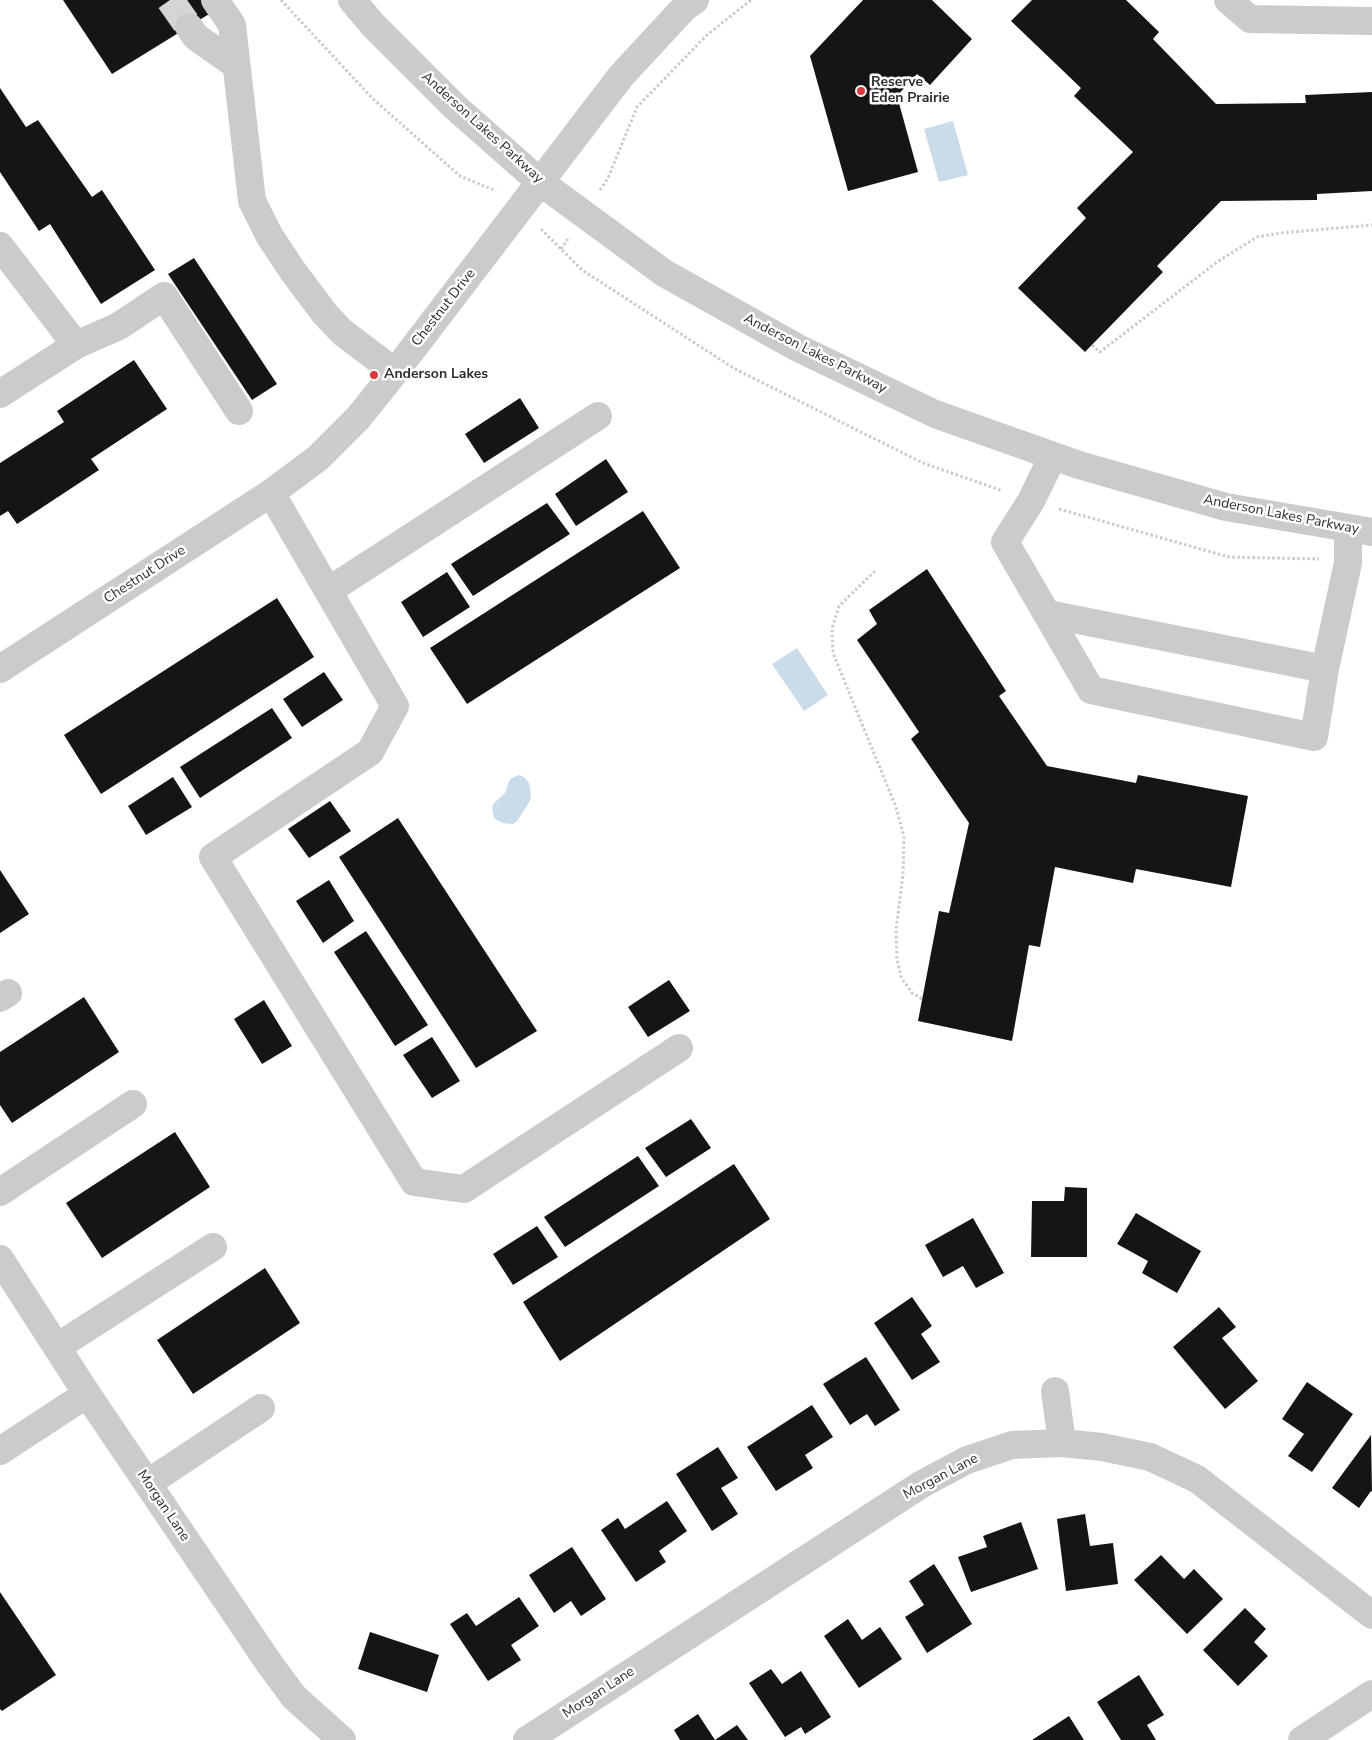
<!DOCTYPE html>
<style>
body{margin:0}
canvas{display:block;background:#fff}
</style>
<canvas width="1372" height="1740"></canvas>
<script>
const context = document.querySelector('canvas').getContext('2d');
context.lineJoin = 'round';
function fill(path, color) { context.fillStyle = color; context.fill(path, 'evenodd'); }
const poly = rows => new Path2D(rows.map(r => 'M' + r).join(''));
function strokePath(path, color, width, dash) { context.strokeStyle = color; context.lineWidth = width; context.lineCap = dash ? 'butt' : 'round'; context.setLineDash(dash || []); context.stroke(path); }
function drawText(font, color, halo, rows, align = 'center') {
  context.font = font + ' "Nunito Sans",sans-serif'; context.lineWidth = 5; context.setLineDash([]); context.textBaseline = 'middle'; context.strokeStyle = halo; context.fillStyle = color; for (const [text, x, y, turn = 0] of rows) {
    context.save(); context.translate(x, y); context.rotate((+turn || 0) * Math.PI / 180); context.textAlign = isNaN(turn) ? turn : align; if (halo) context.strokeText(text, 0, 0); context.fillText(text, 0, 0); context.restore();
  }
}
const water = poly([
 [953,121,968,175,939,182,924,129],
 [797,648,828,695,804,711,772,664],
 [519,775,524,777,529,783,531,794,530,801,517,821,513,824,502,823,494,818,492,808,493,804,505,793,510,779]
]);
const building = poly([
 [63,0,206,0,214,11,112,74],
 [863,0,932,0,972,39,930,85,917,74,897,96,918,172,848,191,810,56],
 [1032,0,1126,0,1159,32,1153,39,1216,104,1306,103,1305,95,1372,92,1372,191,1317,194,1317,200,1221,201,1157,266,1163,272,1085,352,1018,288,1086,218,1077,208,1133,152,1074,96,1081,88,1011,21],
 [0,88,26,127,38,120,92,197,102,190,155,270,101,304,50,224,39,231,0,172],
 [194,258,277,384,252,400,168,274],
 [134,360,167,409,91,459,99,470,17,524,8,511,0,516,0,463,64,422,57,411],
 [520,398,539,428,484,463,465,434],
 [606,459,628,492,576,526,555,494],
 [547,503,570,534,473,596,451,564],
 [643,511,680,568,467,704,430,648],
 [927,569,1006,691,999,696,1047,766,1136,783,1138,775,1248,796,1231,887,1136,869,1133,883,1055,867,1040,947,1029,945,1012,1041,918,1021,939,911,949,913,969,823,911,739,919,732,857,640,877,624,869,610],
 [447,572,470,607,423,637,401,602],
 [277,598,314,657,101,794,64,735],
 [324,672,343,700,302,727,283,699],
 [272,708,292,738,200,798,180,767],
 [173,777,192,807,146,835,128,806],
 [330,801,351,831,309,858,288,829],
 [398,818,537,1031,476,1068,339,857],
 [0,870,29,914,0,933],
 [329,880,354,921,323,943,296,901],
 [366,931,428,1025,395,1046,334,952],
 [669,980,690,1011,648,1037,628,1007],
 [84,997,119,1052,12,1123,0,1105,0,1052],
 [264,1000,292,1046,262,1064,234,1019],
 [432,1037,460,1081,432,1098,403,1055],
 [691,1119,711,1148,666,1177,645,1148],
 [175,1132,210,1187,102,1258,66,1203],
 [638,1156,659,1186,565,1247,544,1217],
 [734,1164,770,1219,560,1361,523,1302],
 [1065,1187,1087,1188,1087,1257,1031,1257,1032,1201,1064,1201],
 [1136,1213,1201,1251,1177,1293,1142,1273,1148,1261,1117,1244],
 [973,1218,1004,1273,976,1288,963,1266,943,1277,925,1245],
 [537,1226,558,1257,513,1285,493,1254],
 [265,1268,300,1323,193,1394,157,1340],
 [912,1297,932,1326,921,1334,940,1362,912,1380,874,1323],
 [1219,1307,1236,1327,1222,1338,1258,1381,1225,1409,1173,1347],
 [866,1357,900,1410,875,1426,867,1414,850,1425,823,1384],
 [1307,1382,1353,1414,1312,1472,1288,1456,1304,1434,1282,1419],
 [812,1405,833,1437,805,1455,813,1468,776,1491,747,1447],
 [1371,1435,1372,1492,1371,1491,1359,1508,1332,1488],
 [718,1447,738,1478,721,1488,738,1514,712,1531,676,1474],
 [667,1501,687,1531,659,1551,666,1562,636,1582,601,1530,618,1518,625,1529],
 [1085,1514,1090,1546,1113,1543,1118,1584,1066,1591,1057,1519],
 [1021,1522,1038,1569,971,1592,958,1557,987,1547,983,1536],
 [572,1547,606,1599,581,1616,571,1601,554,1613,529,1575],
 [1161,1555,1184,1579,1194,1569,1223,1599,1187,1634,1134,1580],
 [934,1564,972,1624,927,1653,905,1617,924,1605,909,1581],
 [0,1592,56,1675,2,1711,0,1709],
 [519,1597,539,1626,511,1645,521,1660,488,1681,450,1624,467,1613,476,1626],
 [1245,1608,1266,1629,1254,1642,1268,1656,1238,1686,1203,1650],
 [848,1619,862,1640,880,1627,902,1659,859,1688,824,1636],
 [370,1632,439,1655,427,1692,358,1669],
 [771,1669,782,1684,801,1671,831,1717,805,1734,801,1727,785,1737,749,1683],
 [1139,1675,1164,1715,1147,1725,1156,1740,1121,1740,1097,1702],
 [698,1714,715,1740,737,1725,748,1740,680,1740,674,1730],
 [1069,1716,1084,1740,1032,1740]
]);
const minorTunnel = poly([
 [170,0,189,27]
]);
const path = poly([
 [281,0,372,98,460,176,496,191],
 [600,190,608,178,637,107,707,35,751,0],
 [541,229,582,270,735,369,923,463,1003,491],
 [561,249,568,239],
 [1092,345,1100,352,1217,262,1257,237,1281,233,1372,225],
 [1059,509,1229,557,1319,559],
 [875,571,839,606,832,629,833,653,896,807,904,837,903,874,896,930,897,959,901,977,912,993,922,999]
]);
const minor = poly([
 [215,0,232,25,252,201,269,235,292,270,325,314,342,332,395,372],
 [352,0,373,25,455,107,540,182,664,273,798,348,935,414,1079,465,1226,507,1372,532],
 [1228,0,1250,19,1372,21],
 [189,27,196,37,236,65],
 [0,246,76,345,0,394],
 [76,345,119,326,164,296,239,411],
 [1053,456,1031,501,1005,542,1091,690,1314,737,1325,669,1348,563,1348,528],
 [271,493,395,706,370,752,213,857,414,1182,464,1189,679,1048],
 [328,591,598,416],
 [1048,614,1325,669],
 [0,669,271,493,318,458,358,418,395,372,621,76,684,8,695,0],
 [0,998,8,993],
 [0,1192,133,1104],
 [0,1259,87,1394,269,1663,294,1697,342,1740],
 [57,1347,213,1247],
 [1055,1391,1062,1443],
 [0,1451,87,1394],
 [148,1483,261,1408],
 [527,1740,922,1484,967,1460,1012,1445,1062,1443,1102,1447,1150,1457,1197,1479,1372,1615],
 [1302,1740,1372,1694]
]);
const markers = [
 [861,91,5,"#dc393b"],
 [374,375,5,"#dc393b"]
];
const poiNames = [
 ["Reserve",871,83],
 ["Eden Prairie",871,99],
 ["Anderson Lakes",384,375]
];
const streetNames = [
 ["Anderson Lakes Parkway",482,128,42],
 ["Chestnut Drive",444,308,-52],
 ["Anderson Lakes Parkway",815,354,27],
 ["Anderson Lakes Parkway",1281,515,11],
 ["Chestnut Drive",145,575,-33],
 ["Morgan Lane",941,1477,-28],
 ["Morgan Lane",163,1506,56],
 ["Morgan Lane",599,1693,-33]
];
fill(water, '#cadbea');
fill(building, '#151515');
strokePath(minorTunnel, '#d5d5d5', 28, [28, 14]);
strokePath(path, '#cbcbcb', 3, [2.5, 2.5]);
strokePath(minor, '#cbcbcb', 28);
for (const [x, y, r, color] of markers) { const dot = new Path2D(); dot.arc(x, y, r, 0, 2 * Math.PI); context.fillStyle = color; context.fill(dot); strokePath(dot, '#fff', 2); }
drawText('bold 14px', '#2e2e2e', '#fff', poiNames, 'left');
drawText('14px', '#2e2e2e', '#fff', streetNames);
</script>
